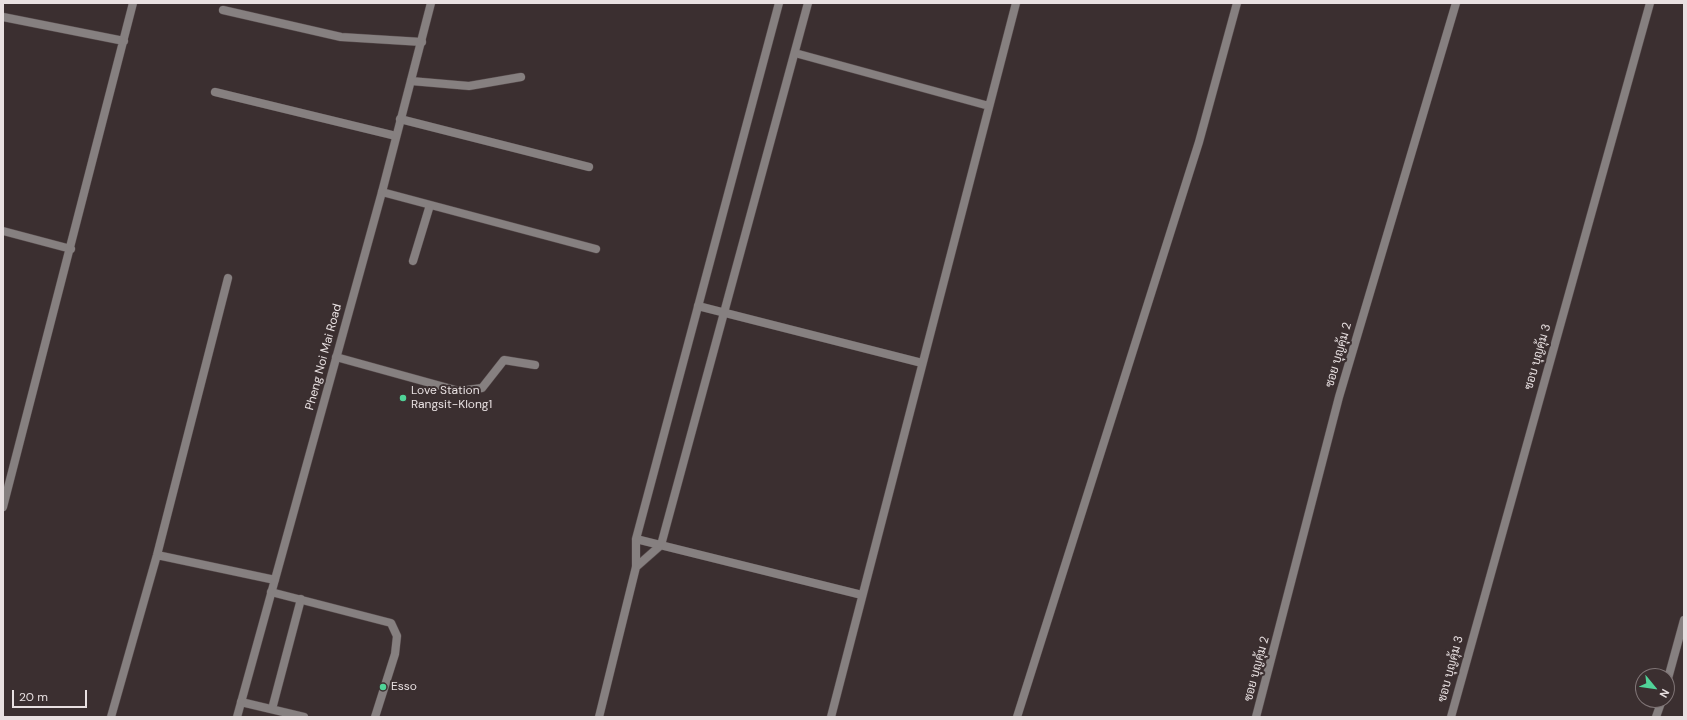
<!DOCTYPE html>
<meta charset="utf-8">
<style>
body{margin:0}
#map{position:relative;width:1687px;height:720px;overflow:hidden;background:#3b2f30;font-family:"DM Sans",sans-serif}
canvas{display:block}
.frame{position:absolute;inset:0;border:4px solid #e8e0e1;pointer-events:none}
.north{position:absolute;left:1635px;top:668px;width:40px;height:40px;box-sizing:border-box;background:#3b2f30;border:1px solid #807677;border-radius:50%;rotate:119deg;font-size:11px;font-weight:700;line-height:16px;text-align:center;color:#e8e0e1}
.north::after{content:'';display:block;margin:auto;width:14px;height:18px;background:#50d398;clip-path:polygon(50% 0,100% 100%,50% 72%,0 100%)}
.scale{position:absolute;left:12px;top:690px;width:75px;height:18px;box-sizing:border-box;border:2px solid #e8e0e1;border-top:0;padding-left:5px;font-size:12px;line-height:14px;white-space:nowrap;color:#e8e0e1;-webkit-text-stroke:3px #3b2f30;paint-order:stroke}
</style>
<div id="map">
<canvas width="1687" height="720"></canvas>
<div class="frame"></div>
<div class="north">N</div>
<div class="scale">20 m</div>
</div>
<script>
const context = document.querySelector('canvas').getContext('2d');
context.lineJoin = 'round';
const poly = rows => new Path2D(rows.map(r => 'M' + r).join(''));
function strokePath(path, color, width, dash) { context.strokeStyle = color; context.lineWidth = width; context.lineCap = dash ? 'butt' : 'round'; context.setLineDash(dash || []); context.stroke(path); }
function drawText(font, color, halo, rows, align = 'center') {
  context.font = font + ' "DM Sans",Sarabun,sans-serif'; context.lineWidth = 4; context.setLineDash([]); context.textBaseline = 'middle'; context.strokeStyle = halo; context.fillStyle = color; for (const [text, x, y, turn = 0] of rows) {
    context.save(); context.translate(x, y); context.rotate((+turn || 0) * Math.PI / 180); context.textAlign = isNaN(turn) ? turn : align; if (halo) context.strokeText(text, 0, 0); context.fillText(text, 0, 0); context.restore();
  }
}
const lane = poly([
 [223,10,341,37,422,42],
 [411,81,469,86,521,77],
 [215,92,396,136],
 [400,119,589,167],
 [382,192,596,249],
 [413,261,430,205],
 [698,306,922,363],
 [336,357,459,391,482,388,504,360,535,365],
 [271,592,391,623,397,636,395,654,375,717],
 [241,702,304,717],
 [272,709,301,599]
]);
const street = poly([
 [3,17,124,41],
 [795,53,989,106],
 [3,231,71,249],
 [3,507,133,3],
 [636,539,862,595],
 [157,555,275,580],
 [636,567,661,545,808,3],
 [1667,682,1684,620],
 [111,717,157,555,228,278],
 [237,717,382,192,431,3],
 [599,717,636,567,636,539,779,3],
 [831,717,1016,3],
 [1017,717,1199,142,1237,3],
 [1256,717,1339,397,1456,3],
 [1451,717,1650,3],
 [1656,717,1662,700]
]);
const markers = [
 [403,398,4,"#50d398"],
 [383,687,4,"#50d398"]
];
const streetNames = [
 ["ซอย บุญคุ้ม 2",1339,355,-74],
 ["Pheng Noi Mai Road",324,357,-75],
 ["ซอบ บุญคุ้ม 3",1538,357,-74],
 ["ซอย บุญคุ้ม 2",1257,669,-75],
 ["ซอบ บุญคุ้ม 3",1451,669,-75]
];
const poiNames = [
 ["Love Station",411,391],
 ["Rangsit-Klong1",411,405],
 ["Esso",391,687]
];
strokePath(lane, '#574b4c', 9);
strokePath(street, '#574b4c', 9);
strokePath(lane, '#868080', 8);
strokePath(street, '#868080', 8);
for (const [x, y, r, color] of markers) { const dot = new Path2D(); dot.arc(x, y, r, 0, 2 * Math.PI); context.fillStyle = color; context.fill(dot); strokePath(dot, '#3b2f30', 1.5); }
drawText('12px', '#e8e0e1', '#3b2f30', streetNames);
drawText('12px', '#e8e0e1', '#3b2f30', poiNames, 'left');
</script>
